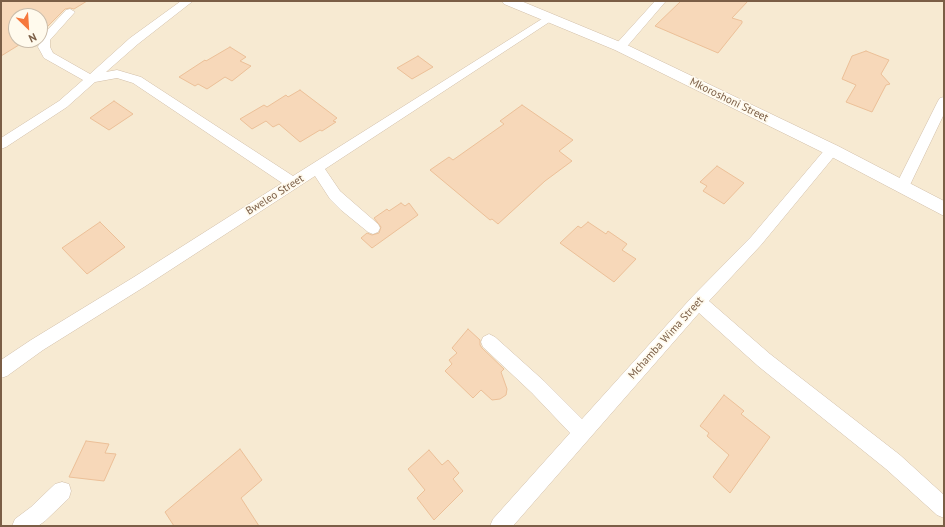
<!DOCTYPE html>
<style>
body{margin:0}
#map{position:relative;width:945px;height:527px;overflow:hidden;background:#fff7e5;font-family:"PT Sans",sans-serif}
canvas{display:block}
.frame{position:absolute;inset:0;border:2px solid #7b5e46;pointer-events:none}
.north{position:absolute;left:8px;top:8px;width:40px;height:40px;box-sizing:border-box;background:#fffaed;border:1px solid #cabcaa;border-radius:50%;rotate:155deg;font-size:11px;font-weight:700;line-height:16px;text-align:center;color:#7b5e46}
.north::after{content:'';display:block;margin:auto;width:14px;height:18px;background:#f6783d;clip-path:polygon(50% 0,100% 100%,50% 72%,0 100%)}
</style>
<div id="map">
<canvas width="945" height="527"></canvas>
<div class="frame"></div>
<div class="north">N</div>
</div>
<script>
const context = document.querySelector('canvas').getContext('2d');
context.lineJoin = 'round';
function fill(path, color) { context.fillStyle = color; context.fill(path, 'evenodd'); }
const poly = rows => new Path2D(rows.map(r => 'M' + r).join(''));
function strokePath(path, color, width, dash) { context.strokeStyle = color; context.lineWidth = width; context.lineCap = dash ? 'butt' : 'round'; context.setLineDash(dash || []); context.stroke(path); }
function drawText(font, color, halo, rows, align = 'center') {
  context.font = font + ' "PT Sans",sans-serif'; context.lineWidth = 3.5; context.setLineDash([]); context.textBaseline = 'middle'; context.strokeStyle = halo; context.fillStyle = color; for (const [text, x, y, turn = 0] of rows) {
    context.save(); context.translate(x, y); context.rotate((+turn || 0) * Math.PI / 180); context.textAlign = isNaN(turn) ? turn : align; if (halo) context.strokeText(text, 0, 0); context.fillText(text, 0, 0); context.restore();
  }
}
const residential = poly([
 [1,1,944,1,944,526,1,526],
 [16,16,40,16,40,40,16,40]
]);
const building = poly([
 [1,1,87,1,74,9,70,8,65,9,48,26,40,32,40,16,16,16,16,40,27,40,1,56,1,1],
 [681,1,748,1,732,18,742,21,742,23,718,53,655,26,681,1],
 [230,47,246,57,240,61,251,66,232,81,225,77,207,89,198,84,195,86,179,77,205,60,206,61,230,47],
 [866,51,889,60,881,74,890,84,886,85,872,112,846,102,856,85,842,79,852,56,866,51],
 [418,56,433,67,412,79,397,68,418,56],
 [300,90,337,118,333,121,336,122,322,131,320,130,300,142,279,124,273,127,266,121,252,129,240,119,264,105,267,107,286,95,288,97,300,90],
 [114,101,133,114,109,130,90,118,114,101],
 [522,105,573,140,559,151,572,161,545,181,498,224,492,219,490,220,430,170,449,157,453,160,504,124,500,121,522,105],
 [717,166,744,183,724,204,703,191,707,186,700,182,717,166],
 [401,203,405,206,409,203,418,215,372,248,361,238,367,233,372,235,379,233,381,227,374,218,387,209,389,211,401,203],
 [100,222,125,247,87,274,62,248,100,222],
 [588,222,606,234,608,231,627,244,622,250,636,259,614,282,560,243,578,226,581,228,588,222],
 [468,329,480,340,480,345,482,348,504,369,501,372,507,389,506,395,500,399,492,400,481,390,473,398,445,371,452,364,449,360,457,353,452,348,468,329],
 [724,395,744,411,741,414,770,437,730,493,713,477,729,455,707,436,709,433,700,426,724,395],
 [86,441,109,444,105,453,116,454,104,481,69,477,86,441],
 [240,449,262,480,241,498,259,526,174,526,165,512,240,449],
 [429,450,442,465,448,460,459,473,453,479,463,491,434,520,417,498,425,490,408,469,429,450]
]);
const minor = poly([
 [181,1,193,1,138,44,106,72,117,70,141,77,293,176,545,17,549,16,554,19,325,169,340,191,378,224,380,228,378,232,373,234,368,232,341,210,330,199,315,176,144,287,43,350,7,376,1,378,1,360,31,340,134,277,282,183,133,83,117,78,95,82,67,107,6,147,1,149,1,138,59,101,83,80,44,58,38,47,41,37,66,10,70,9,75,12,50,40,50,47,53,53,90,74,130,38,181,1],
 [655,1,666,1,624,50,616,50,614,47,616,44,655,1],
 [944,97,944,114,909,187,907,191,902,192,897,191,895,187,938,101,940,98,944,97],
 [832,145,837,147,839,150,837,153,761,245,709,301,770,354,900,455,944,495,944,518,937,515,886,469,758,366,699,313,513,526,490,526,493,519,570,433,532,393,483,347,481,342,483,337,489,334,495,337,544,381,582,419,692,297,751,237,827,147,832,145],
 [62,482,69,484,71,491,69,498,45,521,38,526,12,526,15,519,31,507,55,484,62,482]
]);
const tertiary = poly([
 [502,1,521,1,625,44,838,146,944,201,944,216,826,154,615,50,504,4,502,1]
]);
const streetNames = [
 ["Mkoroshoni Street",729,100,26],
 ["Bweleo Street",275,195,-32],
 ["Mchamba Wima Street",666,338,-48]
];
fill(residential, '#f7ead2');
fill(building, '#f7d8b9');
strokePath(building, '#ecc098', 1);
strokePath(minor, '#d2bfa9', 1);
strokePath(tertiary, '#d2bfa9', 1);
fill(minor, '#fff');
fill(tertiary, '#fff');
drawText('11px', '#7b5e46', '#fffaed', streetNames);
</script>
